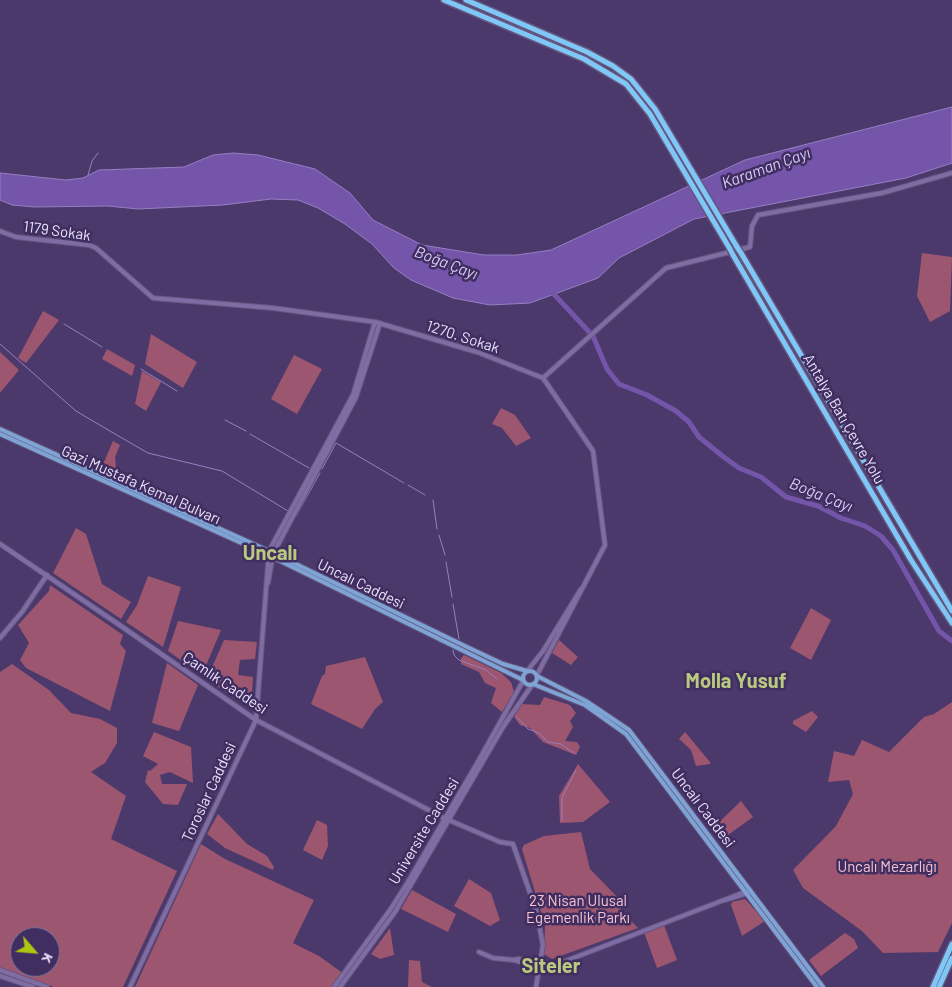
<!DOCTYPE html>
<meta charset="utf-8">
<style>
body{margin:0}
#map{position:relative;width:952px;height:987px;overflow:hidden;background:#4b396b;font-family:Barlow,sans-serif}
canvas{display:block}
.north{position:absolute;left:10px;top:927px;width:50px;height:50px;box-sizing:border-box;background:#402e60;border:1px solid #84769e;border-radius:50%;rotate:117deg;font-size:14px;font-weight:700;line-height:20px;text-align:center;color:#e9e2fb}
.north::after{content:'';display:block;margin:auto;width:18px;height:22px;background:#adc60f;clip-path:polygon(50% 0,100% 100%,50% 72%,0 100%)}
</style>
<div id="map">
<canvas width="952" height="987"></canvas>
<div class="north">K</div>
</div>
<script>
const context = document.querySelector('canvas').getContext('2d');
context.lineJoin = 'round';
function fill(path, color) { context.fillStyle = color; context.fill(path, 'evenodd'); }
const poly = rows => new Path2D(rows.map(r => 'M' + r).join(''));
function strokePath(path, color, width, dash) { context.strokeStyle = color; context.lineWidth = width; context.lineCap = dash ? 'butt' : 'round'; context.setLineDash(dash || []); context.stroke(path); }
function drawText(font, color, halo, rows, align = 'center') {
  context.font = font + ' Barlow,sans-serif'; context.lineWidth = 5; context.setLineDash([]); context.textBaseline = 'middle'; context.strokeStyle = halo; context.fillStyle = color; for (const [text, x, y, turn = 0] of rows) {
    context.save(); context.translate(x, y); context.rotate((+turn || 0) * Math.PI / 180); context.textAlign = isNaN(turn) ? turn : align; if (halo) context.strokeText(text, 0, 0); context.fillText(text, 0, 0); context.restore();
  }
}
const green = poly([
 [922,253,952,257,950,311,930,322,917,296],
 [43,311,59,320,26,363,18,358],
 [151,334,197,362,183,388,145,364],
 [107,349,135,365,132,376,102,359],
 [0,352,19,370,0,393],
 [294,355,322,369,297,414,271,399],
 [142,371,161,382,146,411,135,404],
 [501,408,515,415,531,438,516,446,502,428,492,424],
 [113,441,120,445,115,457,117,477,101,469],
 [76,528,86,534,102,584,131,602,121,619,53,573],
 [148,576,181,587,163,647,126,622,137,605],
 [50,585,123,635,120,644,126,651,110,711,26,668,20,660,29,643,18,625,49,591],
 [811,608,831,620,811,660,790,648],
 [178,621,221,630,202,675,168,651],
 [224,640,257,642,255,659,240,660,238,675,253,677,252,692,232,696,211,682,210,672],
 [559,640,578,657,571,665,552,653],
 [464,655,501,673,511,682,514,692,502,712,491,703,496,688,485,683,479,672,461,664,461,658],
 [365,657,383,702,375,709,362,729,311,704,322,676,325,674,326,666],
 [167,663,198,685,179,731,152,723],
 [12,664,49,690,71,713,100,719,117,728,117,743,105,763,91,772,126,796,111,839,177,871,123,987,54,987,0,968,0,672],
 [20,937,50,937,50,967,20,967],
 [544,697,570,705,576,713,570,721,573,727,565,741,577,742,580,747,576,755,543,742,530,728,520,725,514,717,521,704,540,705],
 [952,702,952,923,938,952,883,953,862,931,803,888,793,870,836,826,853,794,849,780,828,782,834,751,854,756,862,740,889,752,924,717,934,714],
 [812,711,818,717,806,732,793,724,793,721],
 [154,732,191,747,193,783,170,772,160,775,162,784,187,784,178,805,163,804,145,782,148,770,150,771,158,764,143,756],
 [685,732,710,762,710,764,696,766,691,750,679,739],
 [578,764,610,802,583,822,560,823,559,796],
 [741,801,753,817,721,840,712,829],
 [218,814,247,844,267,856,274,867,273,870,225,848,207,834],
 [317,820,327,825,328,846,322,860,303,850],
 [581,832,590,869,622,902,621,911,638,928,552,959,544,954,545,925,522,849,524,845,544,836],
 [201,844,225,859,314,900,293,943,319,956,344,974,334,987,135,987],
 [469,879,491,893,500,920,490,926,454,906],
 [412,890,456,914,448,932,401,909],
 [745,899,765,921,742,936,731,905,732,902],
 [664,925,677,960,657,968,644,932],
 [390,928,394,955,380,959,371,954],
 [845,933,854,939,858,948,821,976,809,960],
 [409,960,420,961,422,982,432,987,408,987]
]);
const water = poly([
 [952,107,952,163,906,178,694,219,619,258,598,278,530,303,490,305,453,298,411,280,394,268,372,244,345,224,318,208,298,200,271,199,223,205,138,209,108,206,35,207,12,205,0,200,0,173,66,180,83,178,99,170,184,167,213,155,233,153,258,155,315,169,350,193,373,220,422,245,484,255,517,255,551,250,745,160,952,107]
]);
const stream = poly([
 [88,175,92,161,98,153],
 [64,324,102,347],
 [0,344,76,411,115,434,148,453,222,471,288,511],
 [141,369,177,391],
 [225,420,246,431],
 [250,434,309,468],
 [322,469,336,443,404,483],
 [408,485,425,495],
 [433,500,437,529],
 [296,516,320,473],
 [439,535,445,555],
 [446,562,452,597],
 [453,604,459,639],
 [453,650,454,655,459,660,486,670,497,679],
 [517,717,528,729,539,733,548,742,561,744,574,753],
 [562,821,562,798,576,770]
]);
const river = poly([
 [550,290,593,336,607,369,619,384,647,395,676,411,689,422,699,437,725,458,739,468,761,477,786,497,818,506,841,518,865,526,881,536,893,550,939,631,952,641]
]);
const secondary = poly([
 [0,231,16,237,89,245,96,248,153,298,273,308,375,322,477,352,543,378,593,451,605,545,537,675],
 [543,378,666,268,750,247,752,226,758,215,882,193,952,173],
 [0,544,121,626,256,720,444,818,500,842,513,844,536,910,543,945,536,987],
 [268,583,273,554,356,397,380,323],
 [0,638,22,612,47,575],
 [528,670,543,651,581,589],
 [725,900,748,893],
 [479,952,493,958,514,960,537,967,550,967,750,890],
 [514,960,518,959,553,964],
 [0,970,47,987],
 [0,976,33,987],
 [130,987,256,720,269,551,353,395,375,322],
 [334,987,390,910,408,882,479,760,523,681],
 [340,987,395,912,503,727,532,685]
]);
const primary = poly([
 [0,429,269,551,467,647,503,664,527,671],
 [0,434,268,555,523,680],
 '523 678a7 7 0 1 1 14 0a7 7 0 1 1-14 0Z',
 [537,676,586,701,629,730,823,987],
 [533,684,585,705,626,734,817,987]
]);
const highway = poly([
 [444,0,584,59,626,84,650,114,730,249],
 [466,0,587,52,613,66,631,79,655,109,737,247],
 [741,253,952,611],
 [733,255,911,560,952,623],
 [933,987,952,944],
 [939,987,952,958]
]);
const highwayBridge = poly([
 [737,247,741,253],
 [730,249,733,255]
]);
const streetNames = [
 ["1179 Sokak",57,231,8],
 ["1270. Sokak",463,337,18],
 ["Antalya Batı Çevre Yolu",844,419,60],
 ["Gazi Mustafa Kemal Bulvarı",141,485,24],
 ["Uncalı Caddesi",361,584,26],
 ["Çamlık Caddesi",225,683,34],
 ["Toroslar Caddesi",209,792,-65],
 ["Uncalı Caddesi",703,808,53],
 ["Universite Caddesi",424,831,-59]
];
const parkNames = [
 ["Uncalı Mezarlığı",887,867],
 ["23 Nisan Ulusal",578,901],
 ["Egemenlik Parkı",578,918]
];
const waterNames = [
 ["Karaman Çayı",766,168,-20],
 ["Boğa Çayı",446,263,21],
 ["Boğa Çayı",821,495,22]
];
const districtNames = [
 ["Uncalı",270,553],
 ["Molla Yusuf",736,681],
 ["Siteler",551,966]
];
fill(green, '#9d566f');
fill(water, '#7455aa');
strokePath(water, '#977fc2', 1);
strokePath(stream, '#977fc2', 1);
strokePath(river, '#7455aa', 5);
strokePath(secondary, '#65567f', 6);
strokePath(primary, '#65567f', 6);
strokePath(highway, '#65567f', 8);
strokePath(secondary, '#7e6ca3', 4);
strokePath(primary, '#7ea3d5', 4);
strokePath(highway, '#7ec7f6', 5);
strokePath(highwayBridge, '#65567f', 8, []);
strokePath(highwayBridge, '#7ec7f6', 5);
drawText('15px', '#e9e2fb', '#402e60', streetNames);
drawText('15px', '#f7c1d2', '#402e60', parkNames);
drawText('italic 16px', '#d8cbf9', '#402e60', waterNames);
drawText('bold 20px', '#b9c97d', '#402e60', districtNames);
</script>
